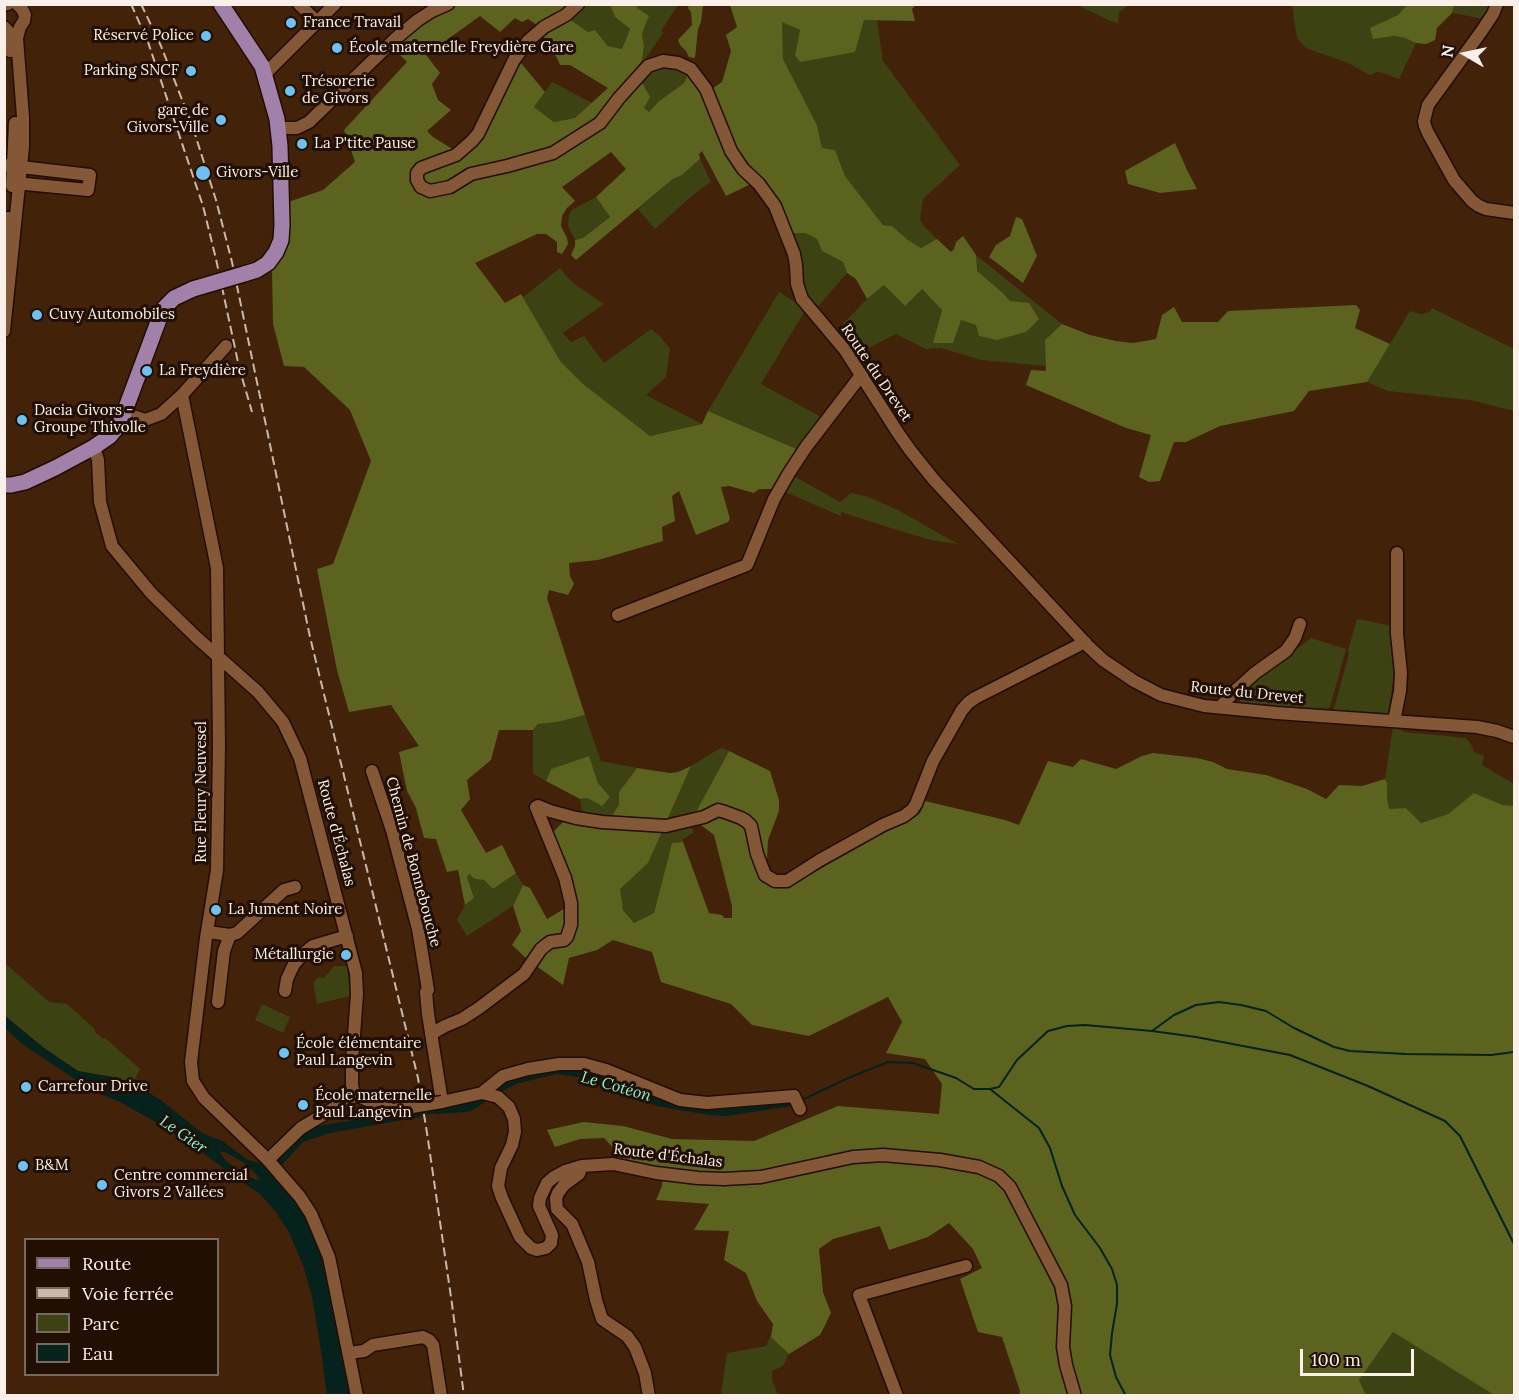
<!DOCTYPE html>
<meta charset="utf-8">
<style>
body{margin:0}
#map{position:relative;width:1519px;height:1400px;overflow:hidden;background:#422209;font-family:Lora,serif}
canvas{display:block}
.frame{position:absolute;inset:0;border:6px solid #fbf0e9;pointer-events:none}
.legend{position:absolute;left:24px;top:1238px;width:195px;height:138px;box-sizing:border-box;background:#210f03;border:2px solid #78695f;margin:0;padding:8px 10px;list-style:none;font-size:18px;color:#fbf0e9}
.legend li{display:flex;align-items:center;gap:12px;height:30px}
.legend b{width:30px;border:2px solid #78695f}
.north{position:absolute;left:1435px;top:24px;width:60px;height:60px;-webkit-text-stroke:4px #210f03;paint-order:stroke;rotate:279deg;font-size:16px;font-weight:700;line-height:24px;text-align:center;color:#fbf0e9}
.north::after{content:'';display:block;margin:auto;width:21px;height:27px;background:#fbf0e9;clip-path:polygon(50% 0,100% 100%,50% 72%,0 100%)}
.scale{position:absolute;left:1300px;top:1349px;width:114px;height:27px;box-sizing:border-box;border:3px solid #fbf0e9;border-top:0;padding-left:8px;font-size:18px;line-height:21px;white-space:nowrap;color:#fbf0e9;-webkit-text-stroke:4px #210f03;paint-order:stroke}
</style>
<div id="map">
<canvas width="1519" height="1400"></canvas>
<div class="frame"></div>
<ul class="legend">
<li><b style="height:8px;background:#a181a9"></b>Route</li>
<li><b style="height:8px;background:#c9b8ac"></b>Voie ferrée</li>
<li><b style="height:16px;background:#3d4212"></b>Parc</li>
<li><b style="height:16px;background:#06221c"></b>Eau</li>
</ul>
<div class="north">N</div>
<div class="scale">100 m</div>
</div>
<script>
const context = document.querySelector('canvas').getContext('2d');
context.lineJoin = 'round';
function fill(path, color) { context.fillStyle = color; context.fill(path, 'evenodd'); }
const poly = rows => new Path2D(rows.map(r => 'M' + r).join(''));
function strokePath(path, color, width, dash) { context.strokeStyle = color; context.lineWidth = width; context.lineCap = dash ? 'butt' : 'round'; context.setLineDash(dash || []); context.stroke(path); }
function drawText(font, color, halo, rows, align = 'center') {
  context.font = font + ' Lora,serif'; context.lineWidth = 6; context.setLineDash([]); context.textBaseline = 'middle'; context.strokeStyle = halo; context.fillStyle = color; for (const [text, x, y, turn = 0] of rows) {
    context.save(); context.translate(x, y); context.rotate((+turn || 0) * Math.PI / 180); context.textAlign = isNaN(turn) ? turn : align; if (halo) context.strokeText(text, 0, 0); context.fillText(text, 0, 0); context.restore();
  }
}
const green = poly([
 [582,5,610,5,615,17,630,29,622,49,608,46,595,30,588,32,568,18],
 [638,5,678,5,661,31,663,33,644,61,642,61,644,47,642,34,649,16,637,8],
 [1077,5,1129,5,1119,12,1118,23,1111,21],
 [1292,5,1408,5,1373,39,1394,36,1405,38,1416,43,1399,79,1383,73,1377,72,1370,75,1348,63,1306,48,1297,38],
 [1454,5,1492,5,1484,19,1452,13],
 [864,19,877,20,883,61,960,165,923,199,920,219,922,224,937,239,921,248,908,240,892,226,883,225,845,176,835,150,822,149,817,125,783,59,781,21,800,30,795,55],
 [669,65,689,72,684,83,658,102,649,112,644,108,640,79,646,72],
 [552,82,592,103,575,118,554,122,534,107],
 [700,159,711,182,694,194,655,229,638,209,673,179,682,175],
 [596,197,610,217,583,238,575,240,568,226,569,215,572,210],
 [790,233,805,233,817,239,822,251,843,262,847,273,816,309,805,298],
 [976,255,1062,324,1045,340,1046,366,981,360,941,348,926,349,896,334,855,355,837,330,867,299,884,285,921,289,942,309,934,343,961,320,976,325,1010,301,1003,293,976,271],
 [560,268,567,277,577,286,604,304,563,333,571,342,584,336,604,363,651,329,660,336,670,349,666,377,646,395,702,424,650,436,582,383,561,362,523,297],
 [779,292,806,309,761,384,825,419,799,450,708,411],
 [1432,308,1514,349,1514,411,1470,400,1388,391,1367,382,1410,311,1421,314,1430,312],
 [792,475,840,502,851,493,868,497,898,510,958,544,931,540,900,531,841,512,841,516,783,491],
 [1357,619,1392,626,1394,674,1388,717,1333,712,1349,654,1348,650],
 [1311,638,1346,649,1330,707,1326,711,1239,705,1242,691],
 [585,715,601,761,637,768,619,792,619,805,610,819,583,817,580,799,587,798,602,805,610,797,598,783,589,756,551,769,546,781,533,774,533,730,538,724,558,722],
 [1393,726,1405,732,1466,738,1471,744,1474,752,1484,756,1482,765,1514,784,1514,806,1503,805,1474,793,1448,814,1421,823,1406,808,1389,810,1387,797,1387,783,1385,779],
 [722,748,729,751,697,810,697,815,666,822,691,766,717,750],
 [683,826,693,829,693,833,683,839,683,842,672,844,654,913,634,923,623,910,619,889,648,863,663,828],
 [470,873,475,879,484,880,493,889,516,873,523,885,513,906,467,936,457,920,465,905,474,898,467,877],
 [4,962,49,1002,67,1004,95,1029,95,1032,103,1039,105,1038,140,1069,132,1084,118,1078,78,1071,44,1048,9,1020,5,1015],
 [334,966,347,966,350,996,317,1004,314,987,314,982,318,977,324,978],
 [262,1004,290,1017,283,1033,255,1020],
 [1393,1332,1494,1395,1366,1395,1359,1380],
 [771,1335,789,1354,783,1366,772,1371,772,1380,778,1395,703,1396,703,1394,721,1395,727,1353,766,1346]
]);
const forest = poly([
 [1408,4,1454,5,1452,13,1437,28,1435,40,1426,44,1416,43,1405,38,1394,36,1373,39,1370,28,1398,15],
 [458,5,571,5,565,10,550,16,537,25,528,19,522,22,515,18,500,32,480,16,426,55,440,73,432,84,438,100,451,110,427,131,433,137,454,150,466,152,510,79,521,63,545,92,534,107,554,122,575,118,608,88,570,65,560,65,557,58,549,48,542,33,568,18,588,32,595,30,608,46,622,49,630,29,615,17,610,5,638,5,637,8,649,16,642,34,644,47,642,61,597,116,586,125,558,156,640,79,650,97,644,108,649,112,658,102,684,83,689,72,696,79,751,184,726,196,702,151,699,154,700,159,682,175,673,179,576,260,571,255,575,246,575,240,583,238,610,217,596,197,626,169,611,152,562,187,575,201,567,208,562,216,561,226,567,238,568,244,562,254,557,252,557,242,546,234,537,234,475,263,505,303,521,294,561,362,582,383,650,436,702,424,708,411,799,450,774,489,759,489,754,493,729,486,721,487,730,519,728,522,696,535,679,491,672,496,675,521,662,527,663,541,598,560,569,563,570,576,574,584,568,595,549,590,547,598,585,715,558,722,538,724,533,730,499,730,491,760,467,780,470,799,461,810,486,853,502,845,516,873,493,889,484,880,475,879,469,874,467,877,474,898,465,905,458,870,447,872,436,839,424,838,416,808,407,791,399,752,419,746,391,705,349,712,337,670,317,569,333,564,371,461,350,410,304,367,284,366,273,324,272,270,288,245,288,202,323,190,355,162,344,130,407,62,393,48,417,25,450,7],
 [689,5,703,5,701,22,698,29,695,58,689,57,686,51,680,45,678,40,692,25,691,12,688,8],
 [730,5,916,5,912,9,915,21,864,20,855,52,800,62,795,55,800,30,782,22,783,59,817,125,822,148,835,150,845,176,883,225,892,226,908,240,921,248,937,239,951,252,954,249,956,242,963,236,976,255,977,271,1003,293,1010,301,1029,303,1039,319,1026,332,997,340,979,336,976,325,961,320,953,343,933,343,942,310,922,289,905,306,884,285,867,299,856,279,847,273,843,262,822,251,817,239,805,233,790,233,757,175,736,150,712,89,722,82,731,51,726,35,737,27],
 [1175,143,1188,172,1197,189,1160,193,1128,184,1125,171],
 [1016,217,1022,219,1037,256,1023,283,989,257,996,245,1010,236],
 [1356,305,1360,310,1355,328,1390,344,1367,382,1309,391,1294,411,1220,426,1186,442,1174,442,1160,481,1149,482,1139,477,1151,435,1126,428,1026,385,1031,370,1046,371,1045,340,1062,324,1090,335,1116,341,1133,343,1156,339,1162,315,1174,307,1182,322,1218,322,1228,311],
 [729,751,770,771,779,800,779,811,768,840,766,879,786,888,920,813,925,801,1005,820,1019,825,1048,761,1073,767,1081,759,1116,769,1142,756,1153,753,1197,758,1213,762,1227,769,1266,775,1307,789,1326,799,1339,785,1362,786,1385,779,1387,783,1387,797,1389,809,1406,808,1421,823,1448,814,1474,793,1503,805,1514,806,1514,1395,1494,1395,1393,1332,1359,1380,1366,1395,1019,1395,1020,1391,1002,1337,978,1332,960,1279,982,1268,973,1249,949,1223,928,1237,889,1250,880,1226,833,1239,819,1249,823,1292,831,1313,820,1335,789,1354,771,1337,773,1324,757,1301,746,1273,724,1260,729,1231,694,1230,709,1204,656,1200,662,1186,663,1169,619,1158,616,1151,604,1138,580,1139,555,1147,547,1130,584,1122,623,1126,672,1139,754,1141,838,1106,939,1114,942,1084,925,1059,886,1053,902,1022,888,997,809,1036,752,1025,731,1004,661,982,652,952,613,940,597,950,569,958,563,985,535,965,550,947,565,944,575,920,552,833,566,819,605,826,619,805,619,792,637,768,670,773,678,772,691,766,648,863,620,889,623,910,634,923,654,913,672,843,683,842,709,913,722,915,724,918,732,918,732,906,714,835,697,822,697,810],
 [589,756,598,783,610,797,602,806,587,798,580,799,546,781,551,769],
 [523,885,530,888,547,919,569,906,567,931,529,961,512,945,521,931,513,906]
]);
const water = poly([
 [4,1015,44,1048,78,1071,118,1078,149,1093,162,1101,202,1133,222,1141,248,1160,265,1164,308,1129,324,1125,419,1109,420,1117,330,1133,303,1142,274,1173,301,1207,320,1242,353,1395,327,1395,320,1344,312,1297,304,1268,289,1232,276,1212,260,1194,231,1174,198,1149,170,1130,118,1101,102,1095,82,1084,21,1043,5,1028],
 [219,1151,227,1153,243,1162,257,1175,260,1181,249,1177,226,1161],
 [560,1068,590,1072,669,1101,705,1109,717,1110,791,1101,793,1106,726,1116,709,1115,657,1106,613,1090,612,1086,591,1079,557,1074,519,1083,502,1091,493,1087,499,1081],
 [492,1097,473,1110,465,1112,435,1114,434,1108]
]);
const stream = poly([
 [1152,1031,1196,1037,1290,1055,1368,1086,1445,1121,1460,1136,1514,1244],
 [584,1078,613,1086],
 [990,1089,1039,1128,1050,1148,1062,1186,1075,1215,1100,1248,1112,1269,1117,1285,1117,1304,1112,1333,1110,1355,1116,1377,1126,1396],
 [800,1101,846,1079,888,1062,913,1063,956,1078,974,1089,990,1089,999,1087,1017,1060,1048,1031,1067,1026,1085,1025,1152,1031,1174,1015,1196,1005,1219,1002,1241,1005,1266,1011,1294,1028,1334,1047,1350,1051,1406,1054,1491,1055,1514,1052],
 [418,1115,436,1112]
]);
const minor = poly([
 [299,4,317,22],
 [578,4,566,15,544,27,528,41,514,60,478,134,472,141,456,155,421,168,417,173,417,180,421,187,430,191,450,187,471,174,507,166,553,153,600,123,619,98,648,66,663,61,678,63,691,69,706,89,731,151,743,169,759,184,775,206,794,254,796,265,797,284,802,299,845,350,898,433,910,450,934,480,1089,647,1103,660,1134,681,1161,695,1204,706,1277,713,1477,727,1497,731,1514,737],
 [1497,4,1493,14,1481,32,1428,105,1424,121,1425,126,1428,133,1454,180,1472,201,1479,206,1486,209,1514,213],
 [4,5,8,4],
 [4,27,8,31,10,51],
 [265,74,335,4],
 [278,128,297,128,309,122,395,39,418,20,432,11,448,4],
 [4,165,90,175,88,190,15,183],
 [12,186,15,123],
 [4,251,8,218],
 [4,331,23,147,23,117,17,38,20,27,24,21,25,15,22,9,17,4],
 [182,395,217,568,219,746,217,870,206,938,191,1062,193,1081,204,1098,268,1160,300,1197,311,1214,329,1257,357,1396],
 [124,413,145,420,161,414,182,395,226,346],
 [94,447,98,460,100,502,112,546,151,593,196,637,258,692,283,722,300,758,356,973,357,994,352,1062,352,1085,353,1090,356,1095,383,1107,394,1110],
 [618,615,747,565,774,499,789,473,806,447,862,374],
 [1220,707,1235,691,1255,673,1286,651,1295,638,1300,624],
 [1394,721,1400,691,1401,673,1397,634,1397,553],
 [372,771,392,830,418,929,428,990,426,992,428,1014,442,1102,482,1093,498,1097,509,1107,514,1119,515,1132,512,1145,501,1168,498,1186,502,1198,520,1237,531,1248,537,1250,546,1248,551,1243,552,1235,539,1206,540,1198,547,1183,554,1177,565,1171,582,1166,613,1164,656,1173,698,1178,724,1179,761,1177,853,1157,883,1155,940,1160,979,1167,999,1176,1010,1187,1061,1285,1065,1306,1063,1347,1066,1365,1075,1396],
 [208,932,230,935,237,933,284,890,295,887],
 [285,991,287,979,294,964,302,955,313,946,347,936],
 [218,1002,224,951,230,935],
 [431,1034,445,1026,462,1019,479,1008,524,974,541,949,546,945,550,942,564,940,567,937,571,925,571,903,565,878,536,807,538,806,550,811,576,818,602,822,666,826,704,817,718,810,725,812,741,818,746,821,751,826,757,854,765,875,775,881,787,881,820,860,883,825,904,816,912,810,916,804,933,761,962,710,968,703,975,698,1085,642],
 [482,1093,503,1076,528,1069,559,1064,584,1064,606,1070,680,1100,707,1103,794,1096,800,1109],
 [268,1160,301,1128,356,1095],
 [582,1166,579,1174,564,1185,558,1193,556,1198,557,1209,572,1224,588,1262,596,1300,602,1319,627,1336,635,1347,645,1373,649,1396],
 [349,1353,364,1351,373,1345,423,1337,429,1340,433,1345,441,1396],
 [897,1396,859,1295,966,1266]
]);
const major = poly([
 [221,4,262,66,277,119,280,146,282,225,281,240,276,252,268,263,257,270,244,274],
 [4,485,11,485,25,482,55,468,94,447,110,436,119,425,124,413,161,314,165,307,174,298,193,289]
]);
const rail = poly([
 [131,4,148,42,203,206,216,259,239,367,252,412],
 [141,4,161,46,192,125,216,200,232,262,310,637,418,1078,427,1133,452,1304,464,1396]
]);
const minorBridge = poly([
 [394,1110,442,1102]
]);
const majorBridge = poly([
 [193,289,244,274]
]);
const markers = [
 [291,23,6,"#6dc2f3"],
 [206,36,6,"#6dc2f3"],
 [337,48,6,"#6dc2f3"],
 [191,71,6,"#6dc2f3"],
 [290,91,6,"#6dc2f3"],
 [221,120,6,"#6dc2f3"],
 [302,144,6,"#6dc2f3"],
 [203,173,8,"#6dc2f3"],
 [37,315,6,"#6dc2f3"],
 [147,371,6,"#6dc2f3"],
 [22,420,6,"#6dc2f3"],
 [216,910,6,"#6dc2f3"],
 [346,955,6,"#6dc2f3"],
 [284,1053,6,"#6dc2f3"],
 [26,1087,6,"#6dc2f3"],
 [303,1105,6,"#6dc2f3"],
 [23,1166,6,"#6dc2f3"],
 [102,1185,6,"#6dc2f3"]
];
const poiNames = [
 ["France Travail",303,23],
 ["Réservé Police",194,36,"right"],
 ["École maternelle Freydière Gare",349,48],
 ["Parking SNCF",179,71,"right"],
 ["Trésorerie",302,82],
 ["de Givors",302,99],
 ["gare de",209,111,"right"],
 ["Givors-Ville",209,128,"right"],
 ["La P'tite Pause",314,144],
 ["Givors-Ville",216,173],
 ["Cuvy Automobiles",49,315],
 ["La Freydière",159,371],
 ["Dacia Givors -",34,411],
 ["Groupe Thivolle",34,428],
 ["La Jument Noire",228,910],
 ["Métallurgie",334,955,"right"],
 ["École élémentaire",296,1044],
 ["Paul Langevin",296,1061],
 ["Carrefour Drive",38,1087],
 ["École maternelle",315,1096],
 ["Paul Langevin",315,1113],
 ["B&M",35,1166],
 ["Centre commercial",114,1176],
 ["Givors 2 Vallées",114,1193]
];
const streetNames = [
 ["Route du Drevet",876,373,56],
 ["Route du Drevet",1247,693,6],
 ["Rue Fleury Neuvesel",202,792,-90],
 ["Route d'Échalas",336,833,75],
 ["Chemin de Bonnebouche",413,862,75],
 ["Route d'Échalas",668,1156,7]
];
const waterNames = [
 ["Le Cotéon",616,1087,16],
 ["Le Gier",183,1135,35]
];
fill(green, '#3d4212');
fill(forest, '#5b631f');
fill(water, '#06221c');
strokePath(stream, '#06221c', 2);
strokePath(minor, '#230d00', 15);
strokePath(major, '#230d00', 18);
strokePath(minor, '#845736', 12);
strokePath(major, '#a181a9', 15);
strokePath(rail, '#c9b8ac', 2, [9, 4.5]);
strokePath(minorBridge, '#230d00', 15, []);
strokePath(majorBridge, '#230d00', 18, []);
strokePath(minorBridge, '#845736', 12);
strokePath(majorBridge, '#a181a9', 15);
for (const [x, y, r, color] of markers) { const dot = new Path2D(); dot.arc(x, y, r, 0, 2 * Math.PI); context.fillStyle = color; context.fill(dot); strokePath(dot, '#210f03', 2); }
drawText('15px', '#fbf0e9', '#210f03', poiNames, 'left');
drawText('15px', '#fbf0e9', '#210f03', streetNames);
drawText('italic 16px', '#7efbdd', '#210f03', waterNames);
</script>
